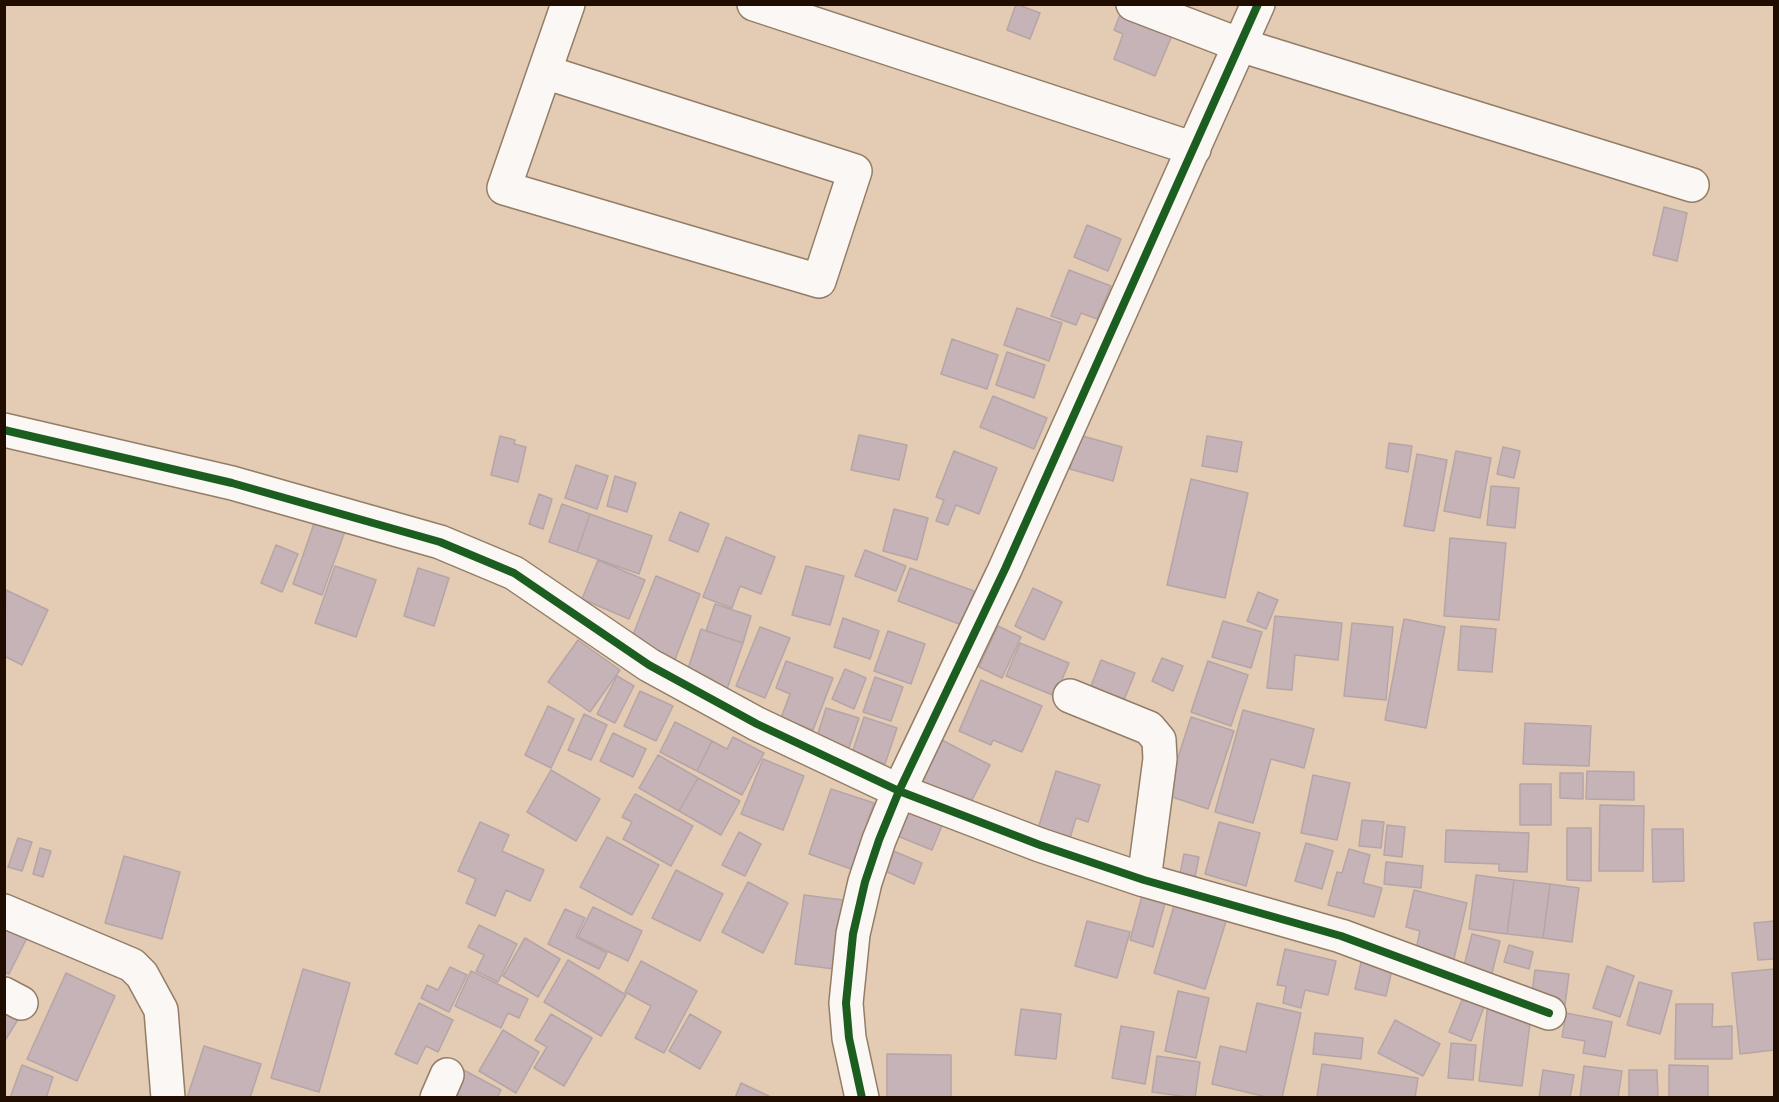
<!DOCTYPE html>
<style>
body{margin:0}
#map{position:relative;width:1779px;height:1102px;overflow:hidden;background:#e4cbb3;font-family:"Asap Condensed",sans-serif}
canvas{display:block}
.frame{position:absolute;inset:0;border:6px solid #210c00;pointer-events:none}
</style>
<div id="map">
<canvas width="1779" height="1102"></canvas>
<div class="frame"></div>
</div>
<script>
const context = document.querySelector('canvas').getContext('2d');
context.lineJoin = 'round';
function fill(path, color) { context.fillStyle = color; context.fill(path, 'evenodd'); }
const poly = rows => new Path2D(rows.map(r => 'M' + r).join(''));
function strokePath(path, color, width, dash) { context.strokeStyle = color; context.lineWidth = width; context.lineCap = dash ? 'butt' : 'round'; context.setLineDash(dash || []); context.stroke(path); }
const building = poly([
 [1016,4,1040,13,1030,39,1007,30,1016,4],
 [1121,12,1173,33,1155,76,1114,59,1123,34,1114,30,1121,12],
 [1664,207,1687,213,1677,261,1653,255,1664,207],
 [1087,225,1121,239,1108,271,1074,257,1087,225],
 [1069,270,1111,286,1097,319,1081,313,1076,325,1051,316,1069,270],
 [1017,308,1062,323,1049,361,1004,345,1017,308],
 [952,339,998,355,987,389,941,374,952,339],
 [1007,352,1045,365,1034,398,996,385,1007,352],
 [993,396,1047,418,1034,449,980,427,993,396],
 [859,435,907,445,899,480,851,470,859,435],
 [1079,435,1122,447,1113,481,1070,469,1079,435],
 [500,436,515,440,514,444,526,447,518,482,491,475,500,436],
 [1207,436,1242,442,1237,472,1202,466,1207,436],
 [1389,443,1412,446,1408,472,1386,468,1389,443],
 [1503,447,1520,451,1514,478,1497,474,1503,447],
 [954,451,997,468,979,514,956,505,948,525,936,521,944,500,936,497,954,451],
 [1456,451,1491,458,1480,518,1444,511,1456,451],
 [1417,454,1447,460,1434,531,1404,526,1417,454],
 [576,465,608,476,597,509,565,498,576,465],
 [615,476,636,483,627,512,607,506,615,476],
 [1191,479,1248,493,1225,598,1167,585,1191,479],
 [1491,486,1519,488,1515,528,1487,525,1491,486],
 [539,494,552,499,543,529,529,524,539,494],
 [562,504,590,514,577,552,549,542,562,504],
 [894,509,928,518,917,560,883,551,894,509],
 [680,512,709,524,698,552,669,540,680,512],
 [590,514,652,536,639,574,577,552,590,514],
 [315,521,345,531,322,595,293,584,315,521],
 [726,537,775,557,761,594,740,586,732,608,703,597,726,537],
 [1450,538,1506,543,1499,620,1444,616,1450,538],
 [276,545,298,554,282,592,261,583,276,545],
 [865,550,906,566,896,591,855,576,865,550],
 [598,560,645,580,629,619,582,599,598,560],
 [335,566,376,580,356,637,315,623,335,566],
 [806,566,844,576,830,625,792,615,806,566],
 [418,568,449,578,434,626,404,616,418,568],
 [910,568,974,591,962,625,898,601,910,568],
 [656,576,700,594,674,662,629,645,656,576],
 [1033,588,1062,602,1044,640,1015,626,1033,588],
 [6,590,48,610,22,665,4,656,6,590],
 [1258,592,1278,600,1266,629,1247,621,1258,592],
 [715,604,751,616,743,643,706,631,715,604],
 [1275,616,1342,623,1338,660,1295,655,1292,690,1267,688,1275,616],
 [843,618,879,631,870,659,834,647,843,618],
 [1404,619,1445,627,1426,728,1385,720,1404,619],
 [1223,621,1262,632,1251,668,1212,657,1223,621],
 [1352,623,1393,627,1386,700,1344,696,1352,623],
 [998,626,1021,637,1002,678,979,667,998,626],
 [1461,626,1496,629,1492,672,1458,670,1461,626],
 [760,627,790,638,765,698,736,686,760,627],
 [701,629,743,643,727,689,686,675,701,629],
 [888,631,925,644,911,684,874,671,888,631],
 [578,640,620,670,590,712,548,682,578,640],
 [1020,643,1069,663,1055,696,1006,676,1020,643],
 [1162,658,1183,666,1173,691,1152,681,1162,658],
 [1101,660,1135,673,1120,710,1087,696,1101,660],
 [786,661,833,678,813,730,781,718,790,694,776,688,786,661],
 [1208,661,1248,675,1231,726,1191,712,1208,661],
 [845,669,866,678,854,709,832,699,845,669],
 [617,676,634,686,615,723,597,714,617,676],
 [875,677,903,687,891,721,863,712,875,677],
 [981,680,1042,706,1022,752,993,740,991,745,959,731,981,680],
 [640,691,673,706,656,741,624,726,640,691],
 [548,706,574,719,551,768,525,755,548,706],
 [826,708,859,718,848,751,816,740,826,708],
 [1243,710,1314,729,1304,768,1271,759,1253,823,1215,812,1243,710],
 [584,714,607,725,591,760,568,750,584,714],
 [864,717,897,728,885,764,852,753,864,717],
 [1191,717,1234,731,1208,809,1166,795,1191,717],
 [675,722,712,741,697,771,660,752,675,722],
 [1525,723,1591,726,1589,766,1523,764,1525,723],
 [613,733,646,749,633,777,600,761,613,733],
 [733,737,764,753,742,795,697,771,712,741,727,749,733,737],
 [938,738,990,765,968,808,917,781,938,738],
 [658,755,698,778,679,811,639,788,658,755],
 [763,759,804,776,783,830,741,814,763,759],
 [551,770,600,799,576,841,527,812,551,770],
 [1056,771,1100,785,1088,822,1076,818,1068,845,1036,835,1056,771],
 [1587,771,1634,772,1634,800,1586,799,1587,771],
 [1560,773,1583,773,1583,799,1560,798,1560,773],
 [1313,775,1350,783,1337,840,1301,833,1313,775],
 [698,778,740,801,721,835,679,811,698,778],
 [1520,784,1551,784,1551,825,1520,825,1520,784],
 [831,789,874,803,851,869,809,854,831,789],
 [635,794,693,826,671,866,623,839,632,822,622,817,635,794],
 [909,801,946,816,932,850,895,835,909,801],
 [1600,805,1644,806,1643,871,1599,871,1600,805],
 [1362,820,1384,822,1381,848,1359,846,1362,820],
 [480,822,509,835,502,851,544,870,530,901,506,890,495,916,466,903,476,879,458,871,480,822],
 [1219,822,1260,833,1246,886,1205,874,1219,822],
 [1387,825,1405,827,1402,857,1384,855,1387,825],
 [1567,828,1591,828,1591,881,1567,880,1567,828],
 [1652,829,1683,829,1684,881,1653,882,1652,829],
 [1446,830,1529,833,1527,872,1499,871,1499,864,1445,862,1446,830],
 [739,832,761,844,745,876,722,865,739,832],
 [607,837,659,865,632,915,580,887,607,837],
 [18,838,32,842,22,871,8,867,18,838],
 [1306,843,1333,851,1322,889,1295,881,1306,843],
 [40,848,51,851,43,877,33,874,40,848],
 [1349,849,1370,855,1363,883,1382,888,1374,917,1328,905,1337,872,1342,873,1349,849],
 [891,850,922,863,914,884,883,870,891,850],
 [1184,854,1199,857,1193,887,1178,884,1184,854],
 [124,856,180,872,162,939,105,923,124,856],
 [1386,862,1423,866,1421,888,1384,884,1386,862],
 [676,870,723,894,700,941,652,918,676,870],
 [1476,875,1514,880,1507,934,1469,929,1476,875],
 [1514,880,1550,884,1543,938,1507,934,1514,880],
 [748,882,788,903,763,953,722,932,748,882],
 [1550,884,1579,888,1572,942,1543,938,1550,884],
 [1414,890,1467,903,1453,963,1415,954,1420,931,1406,927,1414,890],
 [804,895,851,901,842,970,795,964,804,895],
 [1142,896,1165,903,1153,947,1130,940,1142,896],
 [1176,899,1228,915,1205,989,1154,973,1176,899],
 [593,907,642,931,628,961,578,937,593,907],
 [565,909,585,918,576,937,607,953,599,969,548,944,565,909],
 [1087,921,1130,932,1117,978,1075,966,1087,921],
 [1774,921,1774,959,1758,960,1754,923,1774,921],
 [479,925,517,944,498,982,476,971,484,955,468,947,479,925],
 [4,927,27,938,9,974,4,972,4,927],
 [1472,934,1500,941,1490,981,1462,974,1472,934],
 [525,938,560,959,538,997,503,976,525,938],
 [1509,945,1533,952,1529,969,1504,962,1509,945],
 [1285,949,1336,961,1328,995,1305,990,1301,1008,1283,1003,1286,986,1277,985,1285,949],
 [1363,954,1394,961,1386,996,1355,989,1363,954],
 [568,960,626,995,601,1036,544,1002,568,960],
 [641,961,697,991,664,1053,635,1038,651,1006,625,992,641,961],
 [1607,966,1634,976,1620,1017,1593,1008,1607,966],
 [450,967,467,975,449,1012,421,998,427,985,438,990,450,967],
 [303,969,350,983,319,1092,271,1078,303,969],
 [1774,969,1774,1050,1740,1054,1732,973,1774,969],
 [1535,970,1569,974,1565,1005,1531,1001,1535,970],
 [471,971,528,999,519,1018,508,1013,501,1028,455,1006,471,971],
 [66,973,115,996,77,1081,27,1059,66,973],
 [1639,982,1672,991,1660,1034,1627,1025,1639,982],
 [1466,990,1487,999,1471,1041,1449,1032,1466,990],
 [1178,991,1209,998,1196,1058,1165,1051,1178,991],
 [4,1002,22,1013,4,1042,4,1002],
 [419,1003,453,1020,438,1052,426,1046,417,1064,395,1054,419,1003],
 [1257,1003,1301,1013,1282,1098,1271,1098,1212,1084,1220,1046,1246,1052,1257,1003],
 [1488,1003,1532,1008,1522,1086,1479,1081,1488,1003],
 [1676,1004,1713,1004,1712,1027,1732,1026,1732,1059,1675,1059,1676,1004],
 [1021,1009,1061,1014,1056,1059,1015,1055,1021,1009],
 [1566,1013,1612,1022,1605,1057,1583,1053,1585,1041,1562,1037,1566,1013],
 [551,1014,592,1038,564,1086,534,1068,547,1047,535,1040,551,1014],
 [690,1014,721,1032,700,1069,669,1051,690,1014],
 [1395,1020,1440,1044,1423,1076,1378,1053,1395,1020],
 [1121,1026,1154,1032,1145,1084,1112,1078,1121,1026],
 [503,1030,539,1052,516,1093,479,1071,503,1030],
 [1315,1033,1363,1038,1361,1059,1313,1054,1315,1033],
 [1451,1043,1476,1045,1473,1080,1448,1078,1451,1043],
 [204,1046,261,1064,250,1098,187,1098,204,1046],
 [887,1054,951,1055,951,1098,887,1098,887,1054],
 [1157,1056,1200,1062,1195,1098,1152,1092,1157,1056],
 [1322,1064,1418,1078,1415,1098,1317,1097,1322,1064],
 [22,1065,53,1077,46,1098,10,1098,22,1065],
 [1669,1065,1708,1066,1708,1098,1669,1098,1669,1065],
 [1584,1066,1622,1071,1618,1098,1580,1098,1584,1066],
 [460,1068,501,1090,497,1098,464,1098,449,1089,460,1068],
 [1543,1070,1574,1075,1570,1098,1539,1098,1543,1070],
 [1629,1070,1657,1070,1658,1098,1629,1098,1629,1070],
 [741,1083,773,1098,735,1098,741,1083]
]);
const minor = poly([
 [754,4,1194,149],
 [1133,4,1240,45,1692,185],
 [545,72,855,171,819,281,504,188,568,4],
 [4,430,232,483,440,542,514,573,649,665,757,724,899,791,1040,845,1144,880,1341,936,1549,1013],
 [1070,696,1149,728,1159,740,1160,759,1144,880],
 [4,911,132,965,142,975,161,1010,168,1098],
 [4,994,21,1003],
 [437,1098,447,1075],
 [862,1098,849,1038,846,1003,853,934,865,882,879,840,899,791,1005,569,1258,4]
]);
const cycleway = poly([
 [4,430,232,483,440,542,514,573,649,665,757,724,899,791,1040,845,1144,880,1341,936,1549,1013],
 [862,1098,849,1038,846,1003,853,934,865,882,879,840,899,791,1005,569,1258,4]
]);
fill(building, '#c5b3b7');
strokePath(building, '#b6a5a7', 1.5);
strokePath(minor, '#937d66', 36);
strokePath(minor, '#fbf7f4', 33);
strokePath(cycleway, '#1b5e20', 8);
</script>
